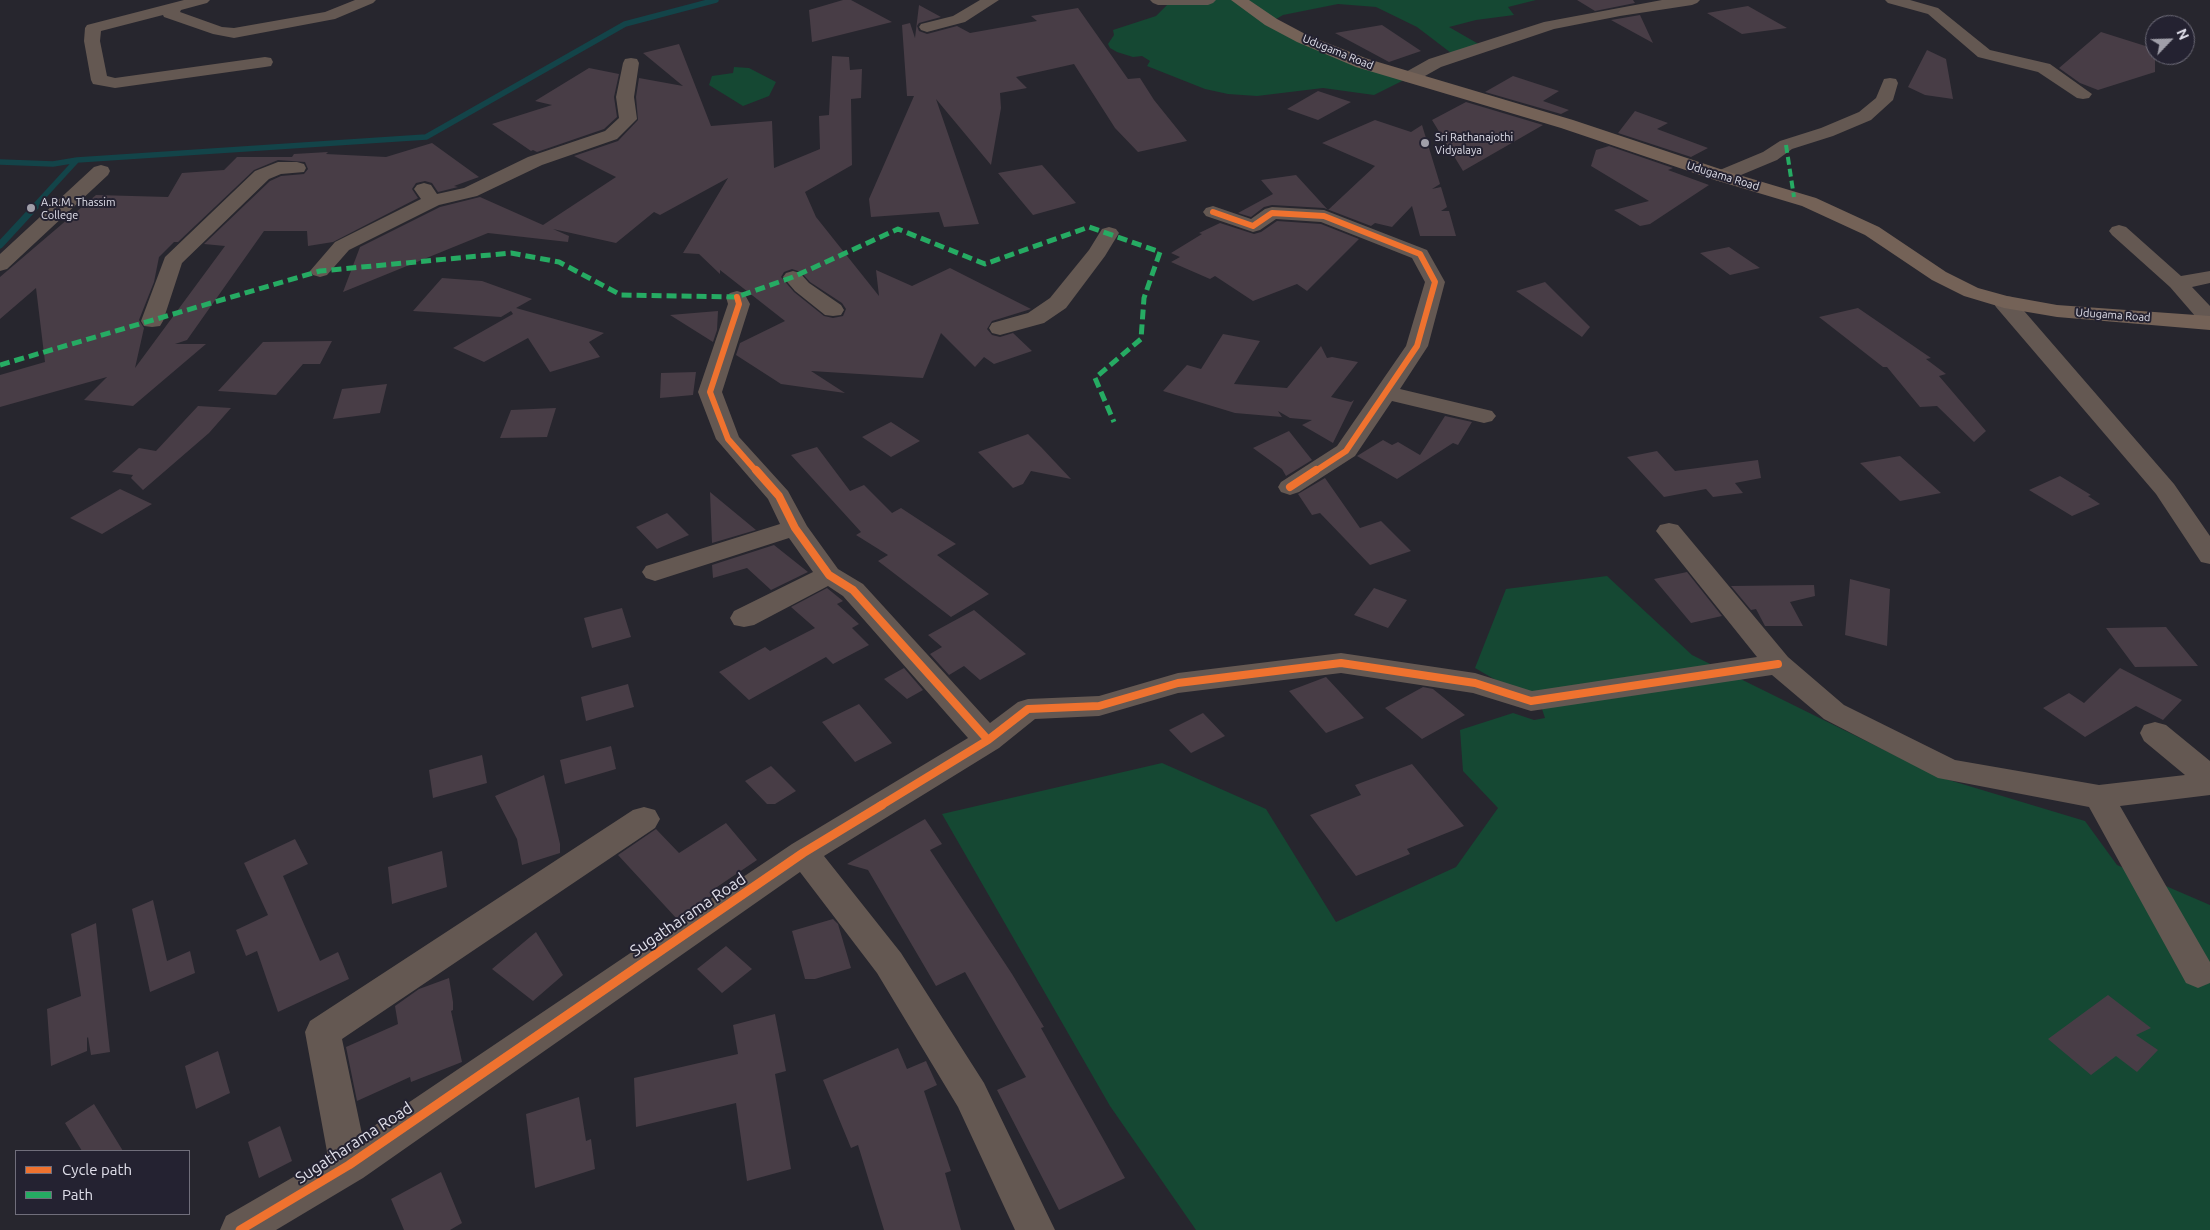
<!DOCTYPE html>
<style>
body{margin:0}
#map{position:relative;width:2210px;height:1230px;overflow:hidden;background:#27262e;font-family:Ubuntu,sans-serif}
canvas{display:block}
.legend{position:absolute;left:15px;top:1150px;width:175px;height:65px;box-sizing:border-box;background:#242231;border:1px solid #706e7b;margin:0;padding:6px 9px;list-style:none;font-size:15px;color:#e1e0eb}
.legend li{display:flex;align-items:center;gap:10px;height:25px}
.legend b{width:25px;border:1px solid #706e7b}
.north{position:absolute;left:2145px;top:15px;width:50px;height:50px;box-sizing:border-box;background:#242231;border:1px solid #706e7b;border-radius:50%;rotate:66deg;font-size:14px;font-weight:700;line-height:20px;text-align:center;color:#e1e0eb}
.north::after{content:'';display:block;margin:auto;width:18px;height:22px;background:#a09fa9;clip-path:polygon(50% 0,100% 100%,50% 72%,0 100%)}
</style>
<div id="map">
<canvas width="2210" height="1230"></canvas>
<ul class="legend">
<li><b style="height:6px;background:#ef722f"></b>Cycle path</li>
<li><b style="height:6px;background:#26ab63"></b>Path</li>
</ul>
<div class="north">N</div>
</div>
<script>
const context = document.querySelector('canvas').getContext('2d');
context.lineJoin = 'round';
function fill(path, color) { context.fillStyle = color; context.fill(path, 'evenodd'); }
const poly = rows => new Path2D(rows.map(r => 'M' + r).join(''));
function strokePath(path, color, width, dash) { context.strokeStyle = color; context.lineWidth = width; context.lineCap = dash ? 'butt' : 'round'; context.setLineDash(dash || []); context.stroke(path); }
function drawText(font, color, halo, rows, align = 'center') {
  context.font = font + ' Ubuntu,sans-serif'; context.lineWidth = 4; context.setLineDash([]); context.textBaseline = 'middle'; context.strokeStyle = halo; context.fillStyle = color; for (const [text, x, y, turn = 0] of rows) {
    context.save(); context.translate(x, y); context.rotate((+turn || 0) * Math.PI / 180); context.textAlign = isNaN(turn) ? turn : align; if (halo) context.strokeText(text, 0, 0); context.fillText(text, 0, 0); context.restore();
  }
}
const green = poly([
 [1207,0,1536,0,1508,7,1514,15,1476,20,1449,27,1482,46,1455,56,1417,27,1376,7,1338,4,1283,15,1271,22,1410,77,1374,95,1323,88,1257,96,1228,94,1205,89,1147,66,1150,61,1142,56,1133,57,1117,52,1110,48,1108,44,1114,35,1113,30,1156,16,1171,1],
 [734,67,749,68,776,82,769,96,743,106,709,85,712,76,733,73],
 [1607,576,1692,655,1939,777,2085,821,2117,865,2210,905,2210,1230,1196,1230,1110,1106,942,814,1162,763,1266,809,1336,922,1456,867,1498,808,1463,771,1460,730,1513,713,1534,720,1545,718,1541,706,1475,668,1506,589]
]);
const streamFar1 = poly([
 [0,162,53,164,77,160],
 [33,208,77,160,426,137,625,24,716,0]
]);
const stream = poly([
 [0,245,35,207]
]);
const building = poly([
 [843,0,851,0,892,22,812,42,809,10],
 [1577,0,1633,0,1635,3,1595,11],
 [919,5,941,17,919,23,917,26,919,31,927,34,957,26,970,33,1037,21,1031,16,1078,8,1128,79,1140,78,1154,100,1187,141,1138,152,1115,128,1074,64,1016,77,1027,88,1000,93,1001,108,991,165,936,99,979,224,944,227,939,212,871,217,869,199,914,96,907,96,902,25,910,23,915,38],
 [1748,6,1787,28,1742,34,1707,13],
 [1640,15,1653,43,1611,20],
 [1382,25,1421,51,1389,62,1335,33],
 [2101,32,2155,49,2155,72,2098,90,2080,83,2059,68],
 [679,44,711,126,772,121,774,168,820,149,819,116,829,115,832,56,849,57,850,70,862,69,861,98,851,99,852,165,805,192,816,217,879,296,876,270,912,286,950,268,1031,309,992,321,987,329,992,335,1000,337,1013,333,1032,351,994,364,984,357,975,367,941,333,923,378,811,371,845,393,781,384,736,355,740,343,785,321,720,270,720,274,699,254,683,253,728,178,660,215,654,212,616,243,553,229,569,236,568,242,488,233,343,292,360,247,440,207,480,197,543,225,616,177,574,156,618,141,638,120,636,97,639,78,683,86,643,53],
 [792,269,801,272,810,282,842,303,846,309,843,316,833,318,824,316,794,292,781,277,784,272],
 [1927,50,1946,59,1953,99,1925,95,1908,87],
 [589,68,619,74,614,97,617,117,604,129,537,152,533,150,531,151,492,124,552,105,535,101],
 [1513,76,1559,91,1543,101,1569,110,1561,114,1485,92],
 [1318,91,1351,102,1318,120,1287,109],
 [1466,102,1543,125,1463,171,1432,120],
 [1635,111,1668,123,1657,129,1708,148,1691,157,1618,133],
 [1375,120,1411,132,1422,125,1440,184,1432,189,1441,187,1447,207,1441,211,1449,211,1456,236,1420,236,1412,206,1392,227,1375,223,1371,226,1324,208,1272,205,1264,207,1251,217,1238,213,1273,194,1261,180,1296,175,1328,210,1375,166,1322,143],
 [432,143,479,177,454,186,458,187,438,192,432,183,425,181,416,183,412,189,418,198,333,242,308,246,307,231,264,231,187,340,175,344,206,344,133,406,84,400,107,377,0,407,0,375,45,362,36,288,0,319,0,277,96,195,168,197,182,173,224,170,237,157,292,157,294,154,328,152,326,154,386,157],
 [278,160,305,162,308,169,304,174,281,176,270,181,204,244,225,246,135,368,144,328,139,320,154,282,159,257,174,242,178,242,254,170],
 [1609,146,1673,168,1668,170,1709,185,1650,224,1640,226,1614,210,1649,201,1591,166,1596,150],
 [1042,165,1076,203,1033,215,998,173],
 [1277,221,1321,224,1359,239,1307,291,1297,284,1253,301,1215,276,1210,279,1171,262,1180,257,1171,253,1202,234,1199,233,1220,223,1254,234,1261,232],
 [1729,247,1760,268,1730,275,1700,253],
 [442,278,482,281,532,299,516,308,604,333,589,342,600,357,550,372,528,338,484,362,453,348,513,314,511,311,501,317,413,311],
 [1545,282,1590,327,1582,337,1516,291],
 [1858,308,1931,358,1926,359,1946,374,1939,376,1986,431,1974,442,1937,406,1920,407,1887,367,1883,367,1819,317],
 [718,311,717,330,713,342,670,315],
 [1223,334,1260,341,1234,384,1287,388,1321,346,1327,358,1332,357,1358,362,1331,397,1351,402,1354,400,1333,443,1302,425,1312,420,1290,418,1278,411,1282,417,1235,413,1163,391,1187,365,1201,369],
 [332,341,320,364,303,364,276,395,218,391,263,342],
 [696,372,693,395,660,398,661,373],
 [387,384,380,413,333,419,342,389],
 [198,406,231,408,209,433,143,490,131,478,133,475,112,472,139,448,156,451],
 [556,408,547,437,500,438,511,410],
 [1445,416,1472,422,1458,445,1453,443,1397,479,1357,456,1383,440,1392,445,1398,442,1420,455],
 [891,422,920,441,891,457,862,437],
 [1289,431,1312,460,1286,476,1282,469,1253,448],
 [1028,434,1041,447,1071,479,1031,471,1023,484,1013,488,978,452],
 [817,447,850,491,864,485,892,513,901,508,956,544,937,555,989,594,951,617,878,561,888,555,856,535,861,532,791,455],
 [1657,451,1675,471,1758,460,1761,478,1735,483,1743,493,1713,497,1706,489,1664,497,1627,457],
 [1900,456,1941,493,1900,501,1860,463],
 [2060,476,2091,495,2088,496,2100,504,2072,516,2029,490],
 [1325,478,1360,528,1381,521,1411,551,1370,565,1320,513,1312,515,1298,494],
 [120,489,152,504,102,534,70,518],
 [710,492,756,530,712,543],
 [667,513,689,535,657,549,636,527],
 [774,545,808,572,771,590,747,568,713,578,712,565],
 [1687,572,1722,616,1691,623,1654,579],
 [1850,579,1890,589,1887,646,1845,635],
 [1814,585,1815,596,1790,602,1803,626,1765,626,1756,609,1751,610,1731,586],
 [827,588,843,601,837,604,859,624,852,628,869,645,833,664,826,657,749,700,719,672,765,647,770,651,815,628,791,607],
 [1374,588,1407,600,1388,628,1354,615],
 [622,608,631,637,592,648,584,618],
 [974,610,1026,654,980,680,964,666,949,675,930,654,942,647,928,635],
 [2166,627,2198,666,2135,667,2106,628],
 [904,668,923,690,907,699,884,679],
 [2120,668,2182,700,2163,720,2136,706,2085,737,2043,708,2069,693,2084,703],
 [1326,677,1364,718,1326,733,1289,691],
 [628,684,634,707,586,721,581,697],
 [1423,687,1433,689,1465,715,1422,739,1385,708],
 [859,704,892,743,855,762,822,722],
 [1203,713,1225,736,1191,753,1169,730],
 [611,746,616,769,565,784,560,760],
 [482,755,487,783,433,798,429,770],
 [1412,764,1464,826,1407,849,1410,854,1356,876,1310,815,1361,795,1355,785],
 [771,766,796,791,775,804,767,804,745,781],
 [544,775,560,844,560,853,522,865,517,839,495,796],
 [925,819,942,844,930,850,1012,974,1044,1027,1041,1028,1125,1178,1059,1210,997,1090,1026,1077,965,972,936,986,868,870,847,864],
 [726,823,757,860,714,889,717,892,677,919,618,855,656,829,679,853],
 [295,839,308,864,283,876,320,961,338,952,349,979,278,1012,257,951,246,956,236,930,268,915,244,863],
 [442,851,447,887,392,904,388,867],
 [153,900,167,961,190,951,195,973,150,992,132,909],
 [833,919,838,924,851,968,815,979,805,979,792,931],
 [96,923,110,1052,91,1055,88,1037,87,1038,87,1051,51,1066,47,1009,81,996,71,934],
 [536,932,563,975,533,1001,492,969],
 [726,946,752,969,722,993,697,969],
 [449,978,453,1002,453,1010,451,1011,462,1062,411,1082,410,1077,357,1101,346,1047,398,1024,395,1006,419,989],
 [2108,995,2151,1028,2136,1035,2158,1050,2137,1072,2116,1056,2091,1075,2048,1039],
 [775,1014,786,1071,775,1074,791,1169,747,1181,736,1103,636,1127,634,1078,738,1054,733,1025],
 [898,1048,907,1069,926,1061,937,1085,924,1091,951,1171,945,1173,961,1230,884,1230,858,1145,851,1148,823,1080],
 [218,1051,230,1093,196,1109,185,1066],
 [579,1097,586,1141,591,1139,595,1169,535,1188,526,1114],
 [94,1104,123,1151,82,1151,65,1123],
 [280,1126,292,1161,259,1178,248,1142],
 [441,1172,462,1223,450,1230,404,1230,391,1199]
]);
const minor = poly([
 [184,0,210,0,207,3,181,10,180,12,222,27,234,28,325,12,355,0,376,0,373,3,335,19,234,38,213,34,164,17,163,15,101,31,100,41,107,76,115,78,265,57,271,58,273,62,271,66,265,67,115,88,93,84,91,80,84,41,85,28,87,25,184,0],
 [980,0,999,0,965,22,927,32,921,30,919,27,921,24,953,16,980,0],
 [1150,0,1216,0,1213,3,1208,5,1158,5,1153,3,1150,0],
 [1662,0,1700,0,1697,3,1692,5,1620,16,1554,29,1441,67,1416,81,1410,82,1404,81,1402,77,1404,73,1429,59,1544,22,1662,0],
 [1885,0,1910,0,1938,8,1990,50,2050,64,2092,94,2089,98,2083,99,2077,98,2038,72,1978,57,1928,14,1888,3,1885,0],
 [631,58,637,59,639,63,634,97,637,119,617,139,542,165,477,196,439,205,349,250,327,275,320,277,313,275,310,271,335,242,421,199,414,189,417,185,424,183,431,185,437,194,464,188,528,157,605,131,619,118,616,97,623,63,625,59,631,58],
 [1890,78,1896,79,1898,83,1893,100,1871,120,1833,136,1792,149,1777,160,1729,180,1722,182,1715,180,1713,176,1715,172,1763,152,1780,141,1821,128,1859,112,1876,98,1884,79,1890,78],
 [278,162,297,162,304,164,306,168,304,172,281,174,269,179,182,263,163,321,160,326,152,327,144,326,141,321,165,257,255,171,278,162],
 [101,165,108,167,110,171,108,175,7,269,0,271,0,254,94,167,101,165],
 [1213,206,1251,219,1265,209,1272,207,1324,210,1427,250,1445,282,1428,346,1400,389,1492,411,1496,416,1492,421,1484,423,1392,401,1355,456,1299,492,1290,495,1281,492,1278,487,1281,482,1337,446,1406,346,1425,282,1412,258,1321,222,1276,219,1260,230,1253,232,1206,216,1203,212,1206,208,1213,206],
 [2119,225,2126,227,2181,276,2210,271,2210,283,2192,287,2210,306,2210,325,2202,324,2170,287,2112,235,2109,231,2112,227,2119,225],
 [1109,227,1116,229,1119,233,1105,256,1066,308,1044,323,1000,335,992,333,989,328,992,323,1028,313,1050,298,1089,250,1102,229,1109,227],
 [793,271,800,273,809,283,841,305,844,310,841,315,833,316,825,315,795,291,783,277,786,273,793,271],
 [737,291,744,293,750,304,722,392,739,437,788,491,807,526,838,569,863,584,990,723,1018,702,1028,699,1099,696,1178,673,1341,653,1475,673,1532,691,1757,657,1656,531,1660,525,1669,523,1678,525,1788,657,1844,705,1955,760,2099,785,2185,775,2144,741,2140,733,2144,725,2155,722,2166,725,2210,761,2210,795,2120,806,2210,962,2210,983,2198,988,2186,983,2089,807,1938,778,1824,719,1772,675,1531,711,1473,693,1341,673,1178,693,1099,716,1035,719,999,748,824,856,901,953,984,1083,1055,1230,1015,1230,958,1107,877,973,800,872,363,1178,276,1230,220,1230,226,1216,328,1157,305,1032,310,1021,633,810,644,807,655,810,660,819,655,828,342,1039,362,1134,792,844,968,738,843,596,828,586,754,625,744,627,734,625,730,618,734,611,813,572,789,538,655,581,646,578,642,572,646,566,780,524,768,499,716,439,698,392,728,304,726,297,730,293,737,291],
 [2004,296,2012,297,2174,484,2210,536,2210,564,2201,562,2156,494,1996,307,1993,302,1996,297,2004,296]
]);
const primary = poly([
 [1231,0,1249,0,1277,19,1309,36,1368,59,1573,120,1729,172,1816,198,1879,227,1946,272,1978,288,2007,296,2057,305,2210,316,2210,330,2057,317,2004,308,1964,296,1932,280,1865,235,1802,206,1715,180,1561,128,1356,67,1297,42,1265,25,1231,0]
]);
const quietFar1 = poly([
 [1786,145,1794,197]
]);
const quiet = poly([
 [0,365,320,271,511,253,559,262,621,295,737,297,793,277,898,229,985,264,1089,227,1160,252,1144,298,1141,339,1095,378,1114,422]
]);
const cyclewayFar2 = poly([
 [1213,212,1253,226,1272,213,1324,216,1420,254,1435,282,1417,346,1346,451,1314,472],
 [737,297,739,304,710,392,728,439,757,472]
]);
const cyclewayFar1 = poly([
 [756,470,779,496,795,528,829,575,853,590,988,740,880,806],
 [1290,487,1316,470],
 [988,740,1028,709,1099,706,1178,683,1341,663,1475,683,1531,701,1778,664]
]);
const cycleway = poly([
 [240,1230,349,1165,803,853,882,805]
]);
const markers = [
 [1425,143,5,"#a09fa9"],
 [31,208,5,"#a09fa9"]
];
const farStreetnames = [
 ["Udugama Road",1338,52,22],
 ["Udugama Road",1723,176,17],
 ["Udugama Road",2113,315,4]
];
const farPoinames = [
 ["Sri Rathanajothi",1435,137],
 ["Vidyalaya",1435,150],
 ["A.R.M. Thassim",41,202],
 ["College",41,215]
];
const nearStreetnames = [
 ["Sugatharama Road",688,915,-34],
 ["Sugatharama Road",354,1143,-33]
];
fill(green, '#154833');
strokePath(streamFar1, '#134449', 5.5);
strokePath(stream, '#134449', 7);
fill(building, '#483d46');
fill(minor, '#645852');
fill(primary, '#746257');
strokePath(quietFar1, '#26ab63', 4, [8, 4]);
strokePath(quiet, '#26ab63', 5, [10, 5]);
strokePath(cyclewayFar2, '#ef722f', 6);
strokePath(cyclewayFar1, '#ef722f', 8);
strokePath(cycleway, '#ef722f', 9);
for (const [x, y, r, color] of markers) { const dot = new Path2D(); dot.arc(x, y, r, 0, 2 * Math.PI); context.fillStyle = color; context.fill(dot); strokePath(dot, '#242231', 2); }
drawText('11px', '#e1e0eb', '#242231', farStreetnames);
drawText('11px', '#e1e0eb', '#242231', farPoinames, 'left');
drawText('16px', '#e1e0eb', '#242231', nearStreetnames);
</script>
